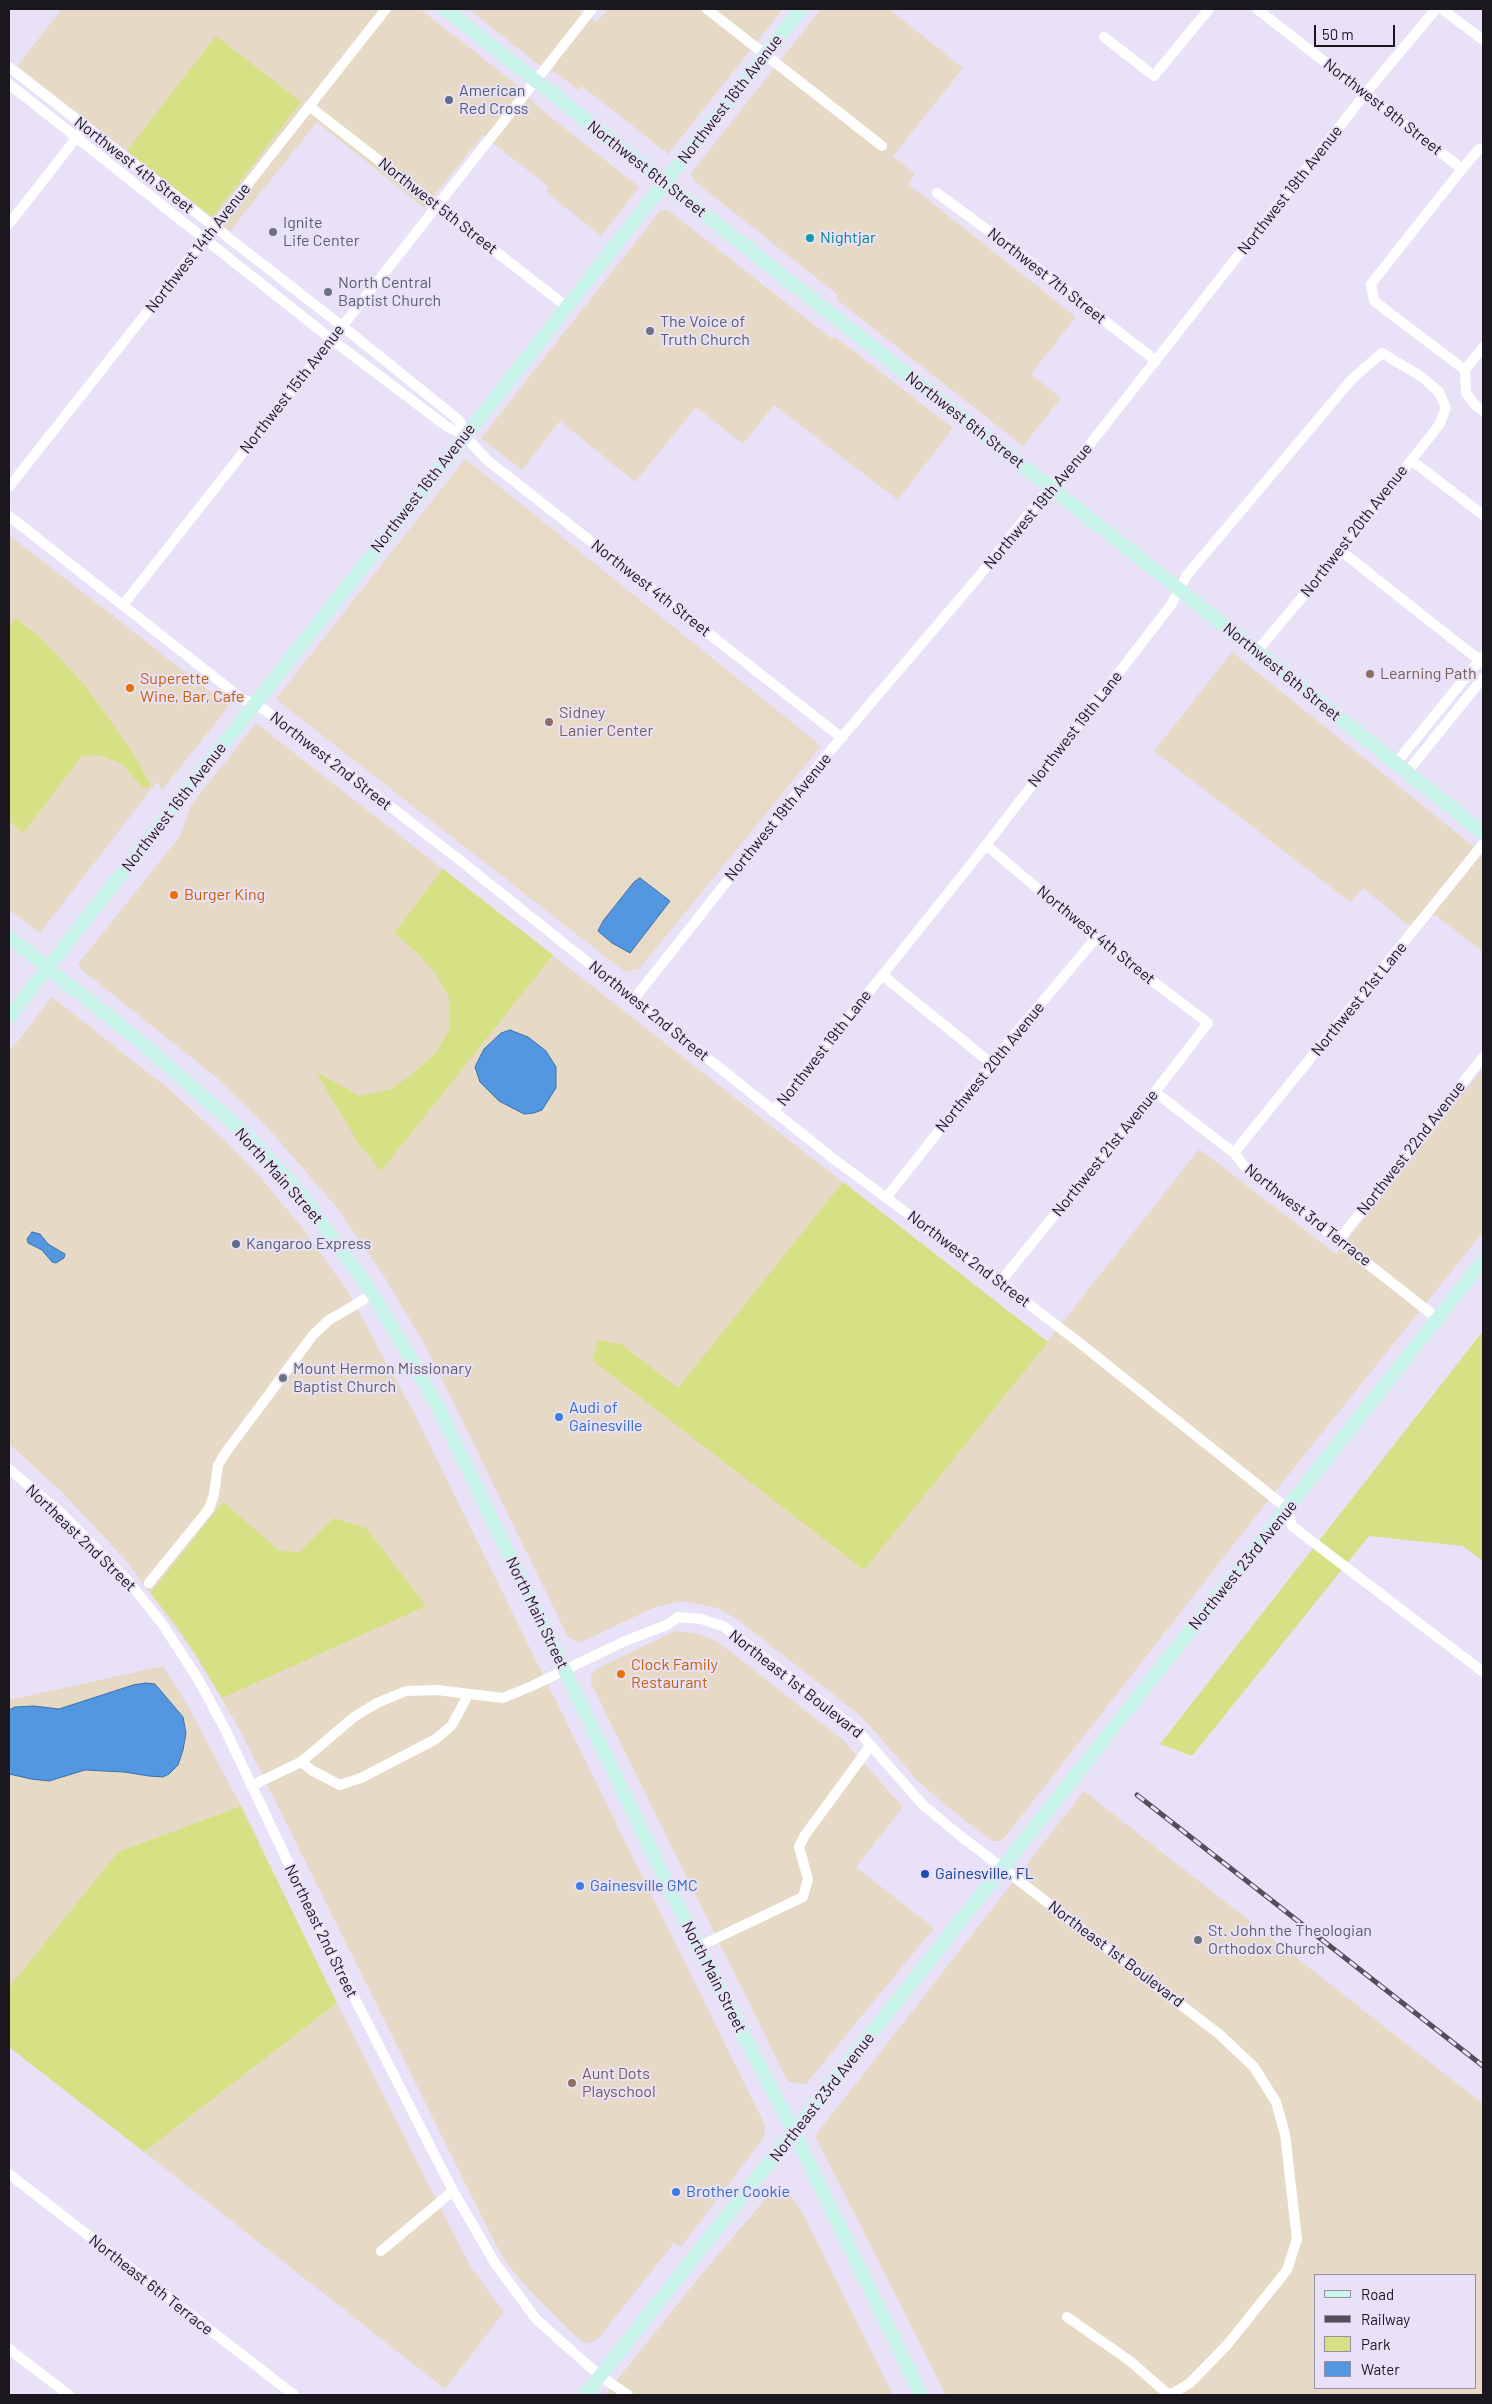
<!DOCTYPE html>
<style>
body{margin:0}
#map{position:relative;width:1492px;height:2404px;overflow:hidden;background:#e9e1f7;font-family:Barlow,sans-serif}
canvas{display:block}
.frame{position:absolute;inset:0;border:10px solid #1a171e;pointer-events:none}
.legend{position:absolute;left:1314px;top:2274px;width:162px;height:115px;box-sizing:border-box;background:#e9e1f7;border:1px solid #9690a0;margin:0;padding:6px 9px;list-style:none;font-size:15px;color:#1a171e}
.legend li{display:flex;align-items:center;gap:10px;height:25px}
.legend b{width:25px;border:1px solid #9690a0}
.scale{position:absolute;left:1314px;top:25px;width:81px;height:22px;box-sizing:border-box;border:2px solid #1a171e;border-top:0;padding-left:6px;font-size:15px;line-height:18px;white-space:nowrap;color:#1a171e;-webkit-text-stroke:4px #e9e1f7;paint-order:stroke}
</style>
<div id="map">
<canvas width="1492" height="2404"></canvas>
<div class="frame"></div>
<ul class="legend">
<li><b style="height:6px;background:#c9f4e9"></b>Road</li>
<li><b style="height:6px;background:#534e59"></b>Railway</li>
<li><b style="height:14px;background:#d6e186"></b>Park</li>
<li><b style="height:14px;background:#5297e0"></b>Water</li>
</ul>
<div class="scale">50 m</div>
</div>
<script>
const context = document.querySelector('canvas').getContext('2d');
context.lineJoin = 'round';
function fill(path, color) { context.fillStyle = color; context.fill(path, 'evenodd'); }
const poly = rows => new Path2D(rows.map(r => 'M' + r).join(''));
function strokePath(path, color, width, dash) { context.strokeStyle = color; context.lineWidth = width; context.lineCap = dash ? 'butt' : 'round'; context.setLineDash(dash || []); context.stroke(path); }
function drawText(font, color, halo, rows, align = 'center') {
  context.font = font + ' Barlow,sans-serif'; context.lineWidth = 4; context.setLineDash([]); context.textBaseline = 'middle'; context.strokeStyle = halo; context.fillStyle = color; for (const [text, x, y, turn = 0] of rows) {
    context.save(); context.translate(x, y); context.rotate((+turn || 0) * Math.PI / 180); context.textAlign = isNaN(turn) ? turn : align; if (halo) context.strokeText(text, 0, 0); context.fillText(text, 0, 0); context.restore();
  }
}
const commercial = poly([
 [62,9,420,9,520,87,537,106,639,187,601,236,546,192,549,187,483,135,424,208,317,122,230,231,17,66],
 [468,9,578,9,596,23,608,9,783,9,668,154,582,86,578,90,561,76,538,64],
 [821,9,889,9,963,68,893,156,915,174,908,184,1076,317,1031,374,1061,398,1023,446,836,299,838,295,693,180,691,173],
 [668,210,832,339,835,337,953,428,898,500,774,405,743,444,696,407,635,482,560,421,522,470,481,438,660,211],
 [9,535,229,706,162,790,157,782,40,933,9,910],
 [1232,652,1483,854,1483,952,1435,915,1408,925,1363,888,1350,902,1154,751],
 [256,723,1047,1342,1199,1149,1336,1254,1483,1068,1483,1232,1281,1484,1005,1837,999,1841,992,1841,940,1801,917,1780,862,1717,737,1619,717,1608,683,1601,653,1608,579,1643,568,1637,425,1345,382,1273,337,1208,267,1127,218,1079,81,969,78,964,180,836,191,805],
 [52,997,170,1090,223,1139,261,1178,305,1231,348,1292,414,1413,765,2125,764,2137,681,2247,674,2243,597,2340,590,2343,583,2342,573,2334,531,2292,507,2264,494,2241,240,1730,197,1657,123,1557,60,1490,9,1444,9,1052],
 [675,1631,695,1633,710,1638,722,1645,843,1740,903,1807,856,1867,934,1928,806,2084,788,2082,591,1683,591,1675,598,1668],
 [163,1666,187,1704,241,1806,118,1852,9,1987,9,1700],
 [1084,1791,1483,2104,1483,2395,946,2395,815,2136],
 [1316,2275,1476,2275,1476,2388,1316,2388],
 [337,2003,470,2266,504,2312,445,2389,144,2152],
 [773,2190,787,2190,804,2215,893,2395,605,2395,700,2276]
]);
const education = poly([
 [465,459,821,746,639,969,625,972,276,699]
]);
const green = poly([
 [216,36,301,102,212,217,127,151],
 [16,618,41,638,87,688,134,755,150,784,147,788,141,786,122,764,105,757,91,755,81,757,23,833,9,821,9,627],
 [443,869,553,955,381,1171,359,1144,316,1072,360,1096,391,1089,414,1073,437,1051,450,1028,449,998,436,974,417,953,394,933],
 [843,1182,1048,1342,864,1570,592,1360,598,1340,621,1344,678,1388],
 [1483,1331,1483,1561,1463,1546,1369,1536,1192,1756,1160,1744],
 [223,1502,280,1551,300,1552,334,1518,366,1528,426,1606,222,1698,180,1630,151,1593],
 [241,1806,337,2003,144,2152,9,2047,9,1987,118,1852]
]);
const water = poly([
 [640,878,670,901,630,953,612,943,598,931,603,921,634,882,640,878],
 [510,1030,528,1037,546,1051,556,1067,556,1088,542,1110,534,1113,524,1114,499,1101,480,1082,475,1067,484,1049,501,1033,510,1030],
 [32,1232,40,1234,48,1244,65,1254,64,1258,56,1263,52,1262,42,1250,28,1243,27,1239,32,1232],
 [146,1683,155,1684,183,1717,186,1733,183,1750,178,1765,169,1774,163,1777,149,1776,124,1772,85,1770,49,1781,31,1779,9,1774,9,1710,15,1707,34,1706,59,1709,133,1685,146,1683]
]);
const street = poly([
 [707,9,882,146],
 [1257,9,1462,169],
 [1442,9,1483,40],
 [1104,37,1154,76,1209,9],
 [9,67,342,326,460,421,464,435,487,460,842,738],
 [9,84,331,339,446,426,464,435],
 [309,106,567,307],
 [1483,148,1479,149,1462,169,1371,284,1374,301,1465,370,1466,393,1475,405,1483,411],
 [937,193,1008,245,1156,361],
 [9,224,81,132],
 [1465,370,1483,347],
 [1411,460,1483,515],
 [9,487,386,9],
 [9,516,241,698,265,710,457,858,835,1160,1000,1282,1081,1344,1288,1509,1292,1526,1483,1672],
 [1341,551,1483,663],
 [123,605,592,9],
 [1396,763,1483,656],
 [1407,772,1483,678],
 [986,845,1096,938,1208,1023,1155,1092,1000,1282],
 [882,975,992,1064],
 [634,999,830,751,980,575,1042,497,1065,476,1365,94,1436,9],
 [1155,1092,1234,1153,1246,1168,1438,1319],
 [773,1112,972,863,1171,605,1187,575,1352,379,1382,353,1422,377,1439,392,1446,408,1439,425,1341,551,1257,651],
 [1234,1153,1483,844],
 [886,1198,1011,1039,1096,938],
 [1339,1240,1483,1057],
 [9,1469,61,1513,129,1582,163,1625,198,1679,224,1727,323,1936,453,2191,495,2263,536,2319,600,2376,628,2395],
 [149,1583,209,1509,214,1494,218,1465,226,1452,313,1335,329,1320,373,1294],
 [301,1762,313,1771,340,1785,361,1778,436,1739,452,1725,468,1695],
 [251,1786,301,1762,354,1717,377,1703,406,1691,437,1690,503,1698,532,1686,625,1641,667,1625,678,1617,701,1619,723,1626,857,1730,923,1805,958,1834,1219,2034,1254,2067,1276,2102,1285,2134,1297,2239,1287,2270,1227,2345,1190,2383,1170,2395],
 [698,1947,803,1897,808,1879,799,1847,805,1835,871,1745],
 [9,2174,294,2395],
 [381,2251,453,2191],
 [1067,2317,1130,2361,1169,2395],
 [9,2349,69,2395]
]);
const secondary = poly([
 [445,9,1180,590,1483,833],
 [9,937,142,1043,248,1136,304,1198,373,1294,436,1403,698,1947,794,2132,921,2395],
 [9,1017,801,9],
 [585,2395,1483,1261]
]);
const rail = poly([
 [1137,1795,1483,2066]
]);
const markers = [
 [449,100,5,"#5c6f8a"],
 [273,232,5,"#6b7280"],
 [810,238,5,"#0f9aa8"],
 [328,292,5,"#6b7280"],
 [650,331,5,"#6b7280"],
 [1370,674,5,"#8d6e63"],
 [130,688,5,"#e8710a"],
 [549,722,5,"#8d6e63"],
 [174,895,5,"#e8710a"],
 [236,1244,5,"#5c6f8a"],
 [283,1378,5,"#6b7280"],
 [559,1417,5,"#3f7fe0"],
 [621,1674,5,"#e8710a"],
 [925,1874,5,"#1a4fb4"],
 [580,1886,5,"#3f7fe0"],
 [1198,1940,5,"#6b7280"],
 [572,2083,5,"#8d6e63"],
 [676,2192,5,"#3f7fe0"]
];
const serviceNames = [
 ["American",459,91],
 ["Red Cross",459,109],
 ["Kangaroo Express",246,1244]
];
const streetNames = [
 ["Northwest 16th Avenue",730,99,-52],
 ["Northwest 9th Street",1383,107,38],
 ["Northwest 4th Street",134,165,38],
 ["Northwest 6th Street",647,169,38],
 ["Northwest 19th Avenue",1290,190,-52],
 ["Northwest 5th Street",438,206,38],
 ["Northwest 14th Avenue",198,248,-52],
 ["Northwest 7th Street",1047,276,38],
 ["Northwest 15th Avenue",292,389,-52],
 ["Northwest 6th Street",965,420,38],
 ["Northwest 16th Avenue",423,488,-52],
 ["Northwest 19th Avenue",1038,506,-50],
 ["Northwest 20th Avenue",1354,531,-52],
 ["Northwest 4th Street",651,588,38],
 ["Northwest 6th Street",1282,672,39],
 ["Northwest 19th Lane",1075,729,-52],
 ["Northwest 2nd Street",331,761,38],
 ["Northwest 16th Avenue",174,807,-52],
 ["Northwest 19th Avenue",778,817,-51],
 ["Northwest 4th Street",1096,935,39],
 ["Northwest 21st Lane",1359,999,-51],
 ["Northwest 2nd Street",649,1011,39],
 ["Northwest 19th Lane",824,1048,-52],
 ["Northwest 20th Avenue",990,1067,-51],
 ["Northwest 22nd Avenue",1411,1148,-52],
 ["Northwest 21st Avenue",1105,1153,-51],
 ["North Main Street",279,1176,48],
 ["Northwest 3rd Terrace",1308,1215,38],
 ["Northwest 2nd Street",969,1259,37],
 ["Northeast 2nd Street",81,1538,44],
 ["Northwest 23rd Avenue",1243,1565,-51],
 ["North Main Street",537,1613,64],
 ["Northeast 1st Boulevard",796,1684,38],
 ["Northeast 2nd Street",321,1931,64],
 ["Northeast 1st Boulevard",1116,1954,37],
 ["North Main Street",714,1977,63],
 ["Northeast 23rd Avenue",822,2097,-52],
 ["Northeast 6th Terrace",151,2285,38]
];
const worshipNames = [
 ["Ignite",283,223],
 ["Life Center",283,241],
 ["North Central",338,283],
 ["Baptist Church",338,301],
 ["The Voice of",660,322],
 ["Truth Church",660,340],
 ["Mount Hermon Missionary",293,1369],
 ["Baptist Church",293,1387],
 ["St. John the Theologian",1208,1931],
 ["Orthodox Church",1208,1949]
];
const cultureNames = [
 ["Nightjar",820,238]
];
const educationNames = [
 ["Learning Path",1380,674],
 ["Sidney",559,713],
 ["Lanier Center",559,731],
 ["Aunt Dots",582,2074],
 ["Playschool",582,2092]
];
const foodNames = [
 ["Superette",140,679],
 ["Wine, Bar, Cafe",140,697],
 ["Burger King",184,895],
 ["Clock Family",631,1665],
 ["Restaurant",631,1683]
];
const shopNames = [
 ["Audi of",569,1408],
 ["Gainesville",569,1426],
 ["Gainesville GMC",590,1886],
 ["Brother Cookie",686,2192]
];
const transitNames = [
 ["Gainesville, FL",935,1874]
];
fill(commercial, '#e6dac6');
fill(education, '#e7dac6');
fill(green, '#d6e186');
fill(water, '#5297e0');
strokePath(water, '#4171a6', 1);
strokePath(street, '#fff', 10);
strokePath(secondary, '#c9f4e9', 14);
strokePath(rail, '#534e59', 5);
strokePath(rail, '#e9e1f7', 3, [9]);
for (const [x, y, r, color] of markers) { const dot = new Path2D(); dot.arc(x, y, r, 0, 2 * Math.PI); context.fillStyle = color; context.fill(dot); strokePath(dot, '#e9e1f7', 2); }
drawText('16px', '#4e5e75', '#e9e1f7', serviceNames, 'left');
drawText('16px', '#1a171e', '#e9e1f7', streetNames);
drawText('16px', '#5b616d', '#e9e1f7', worshipNames, 'left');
drawText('16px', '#0d838f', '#e9e1f7', cultureNames, 'left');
drawText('16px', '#785e54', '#e9e1f7', educationNames, 'left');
drawText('16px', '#c56008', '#e9e1f7', foodNames, 'left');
drawText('16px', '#366cbe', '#e9e1f7', shopNames, 'left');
drawText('16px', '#164399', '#e9e1f7', transitNames, 'left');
</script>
